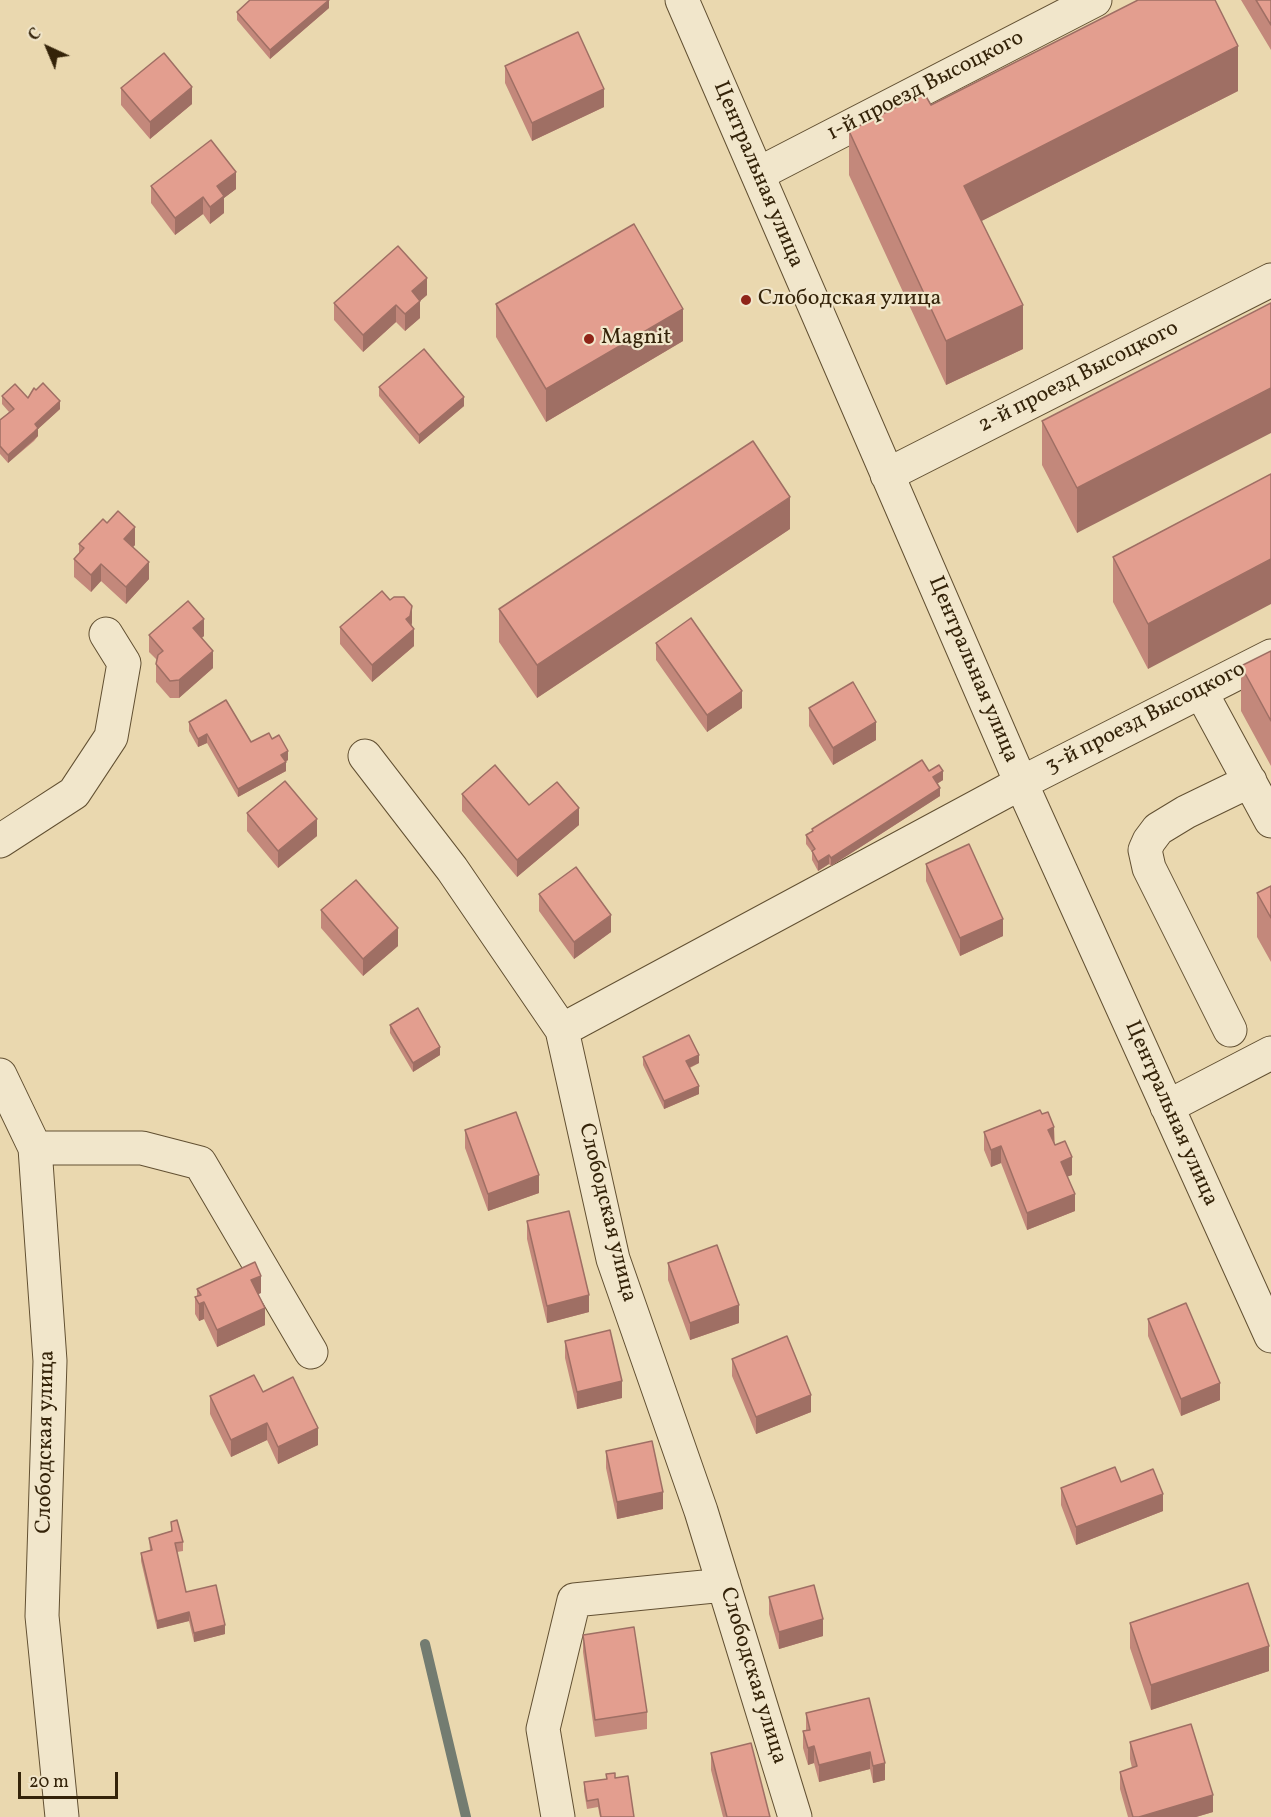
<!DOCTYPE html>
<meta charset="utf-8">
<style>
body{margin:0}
#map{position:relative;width:1271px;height:1817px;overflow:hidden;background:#ead8af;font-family:Vollkorn,serif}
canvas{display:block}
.north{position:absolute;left:18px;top:18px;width:60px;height:60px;-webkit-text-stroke:4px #f1e6cb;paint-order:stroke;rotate:316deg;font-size:16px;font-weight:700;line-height:24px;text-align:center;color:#342309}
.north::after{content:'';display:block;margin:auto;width:21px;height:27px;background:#342309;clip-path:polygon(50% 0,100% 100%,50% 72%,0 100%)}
.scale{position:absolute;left:18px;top:1772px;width:100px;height:27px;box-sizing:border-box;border:3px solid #342309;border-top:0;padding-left:8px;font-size:18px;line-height:21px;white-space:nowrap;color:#342309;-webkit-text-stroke:4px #f1e6cb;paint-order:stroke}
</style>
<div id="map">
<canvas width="1271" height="1817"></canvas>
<div class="north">С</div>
<div class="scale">20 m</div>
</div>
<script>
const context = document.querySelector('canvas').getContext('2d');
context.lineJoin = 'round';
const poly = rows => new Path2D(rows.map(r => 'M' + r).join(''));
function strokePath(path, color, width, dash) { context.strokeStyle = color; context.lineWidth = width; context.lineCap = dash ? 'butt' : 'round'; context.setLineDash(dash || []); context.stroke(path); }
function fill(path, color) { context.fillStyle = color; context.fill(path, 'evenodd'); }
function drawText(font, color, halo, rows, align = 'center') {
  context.font = font + ' Vollkorn,serif'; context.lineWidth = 4.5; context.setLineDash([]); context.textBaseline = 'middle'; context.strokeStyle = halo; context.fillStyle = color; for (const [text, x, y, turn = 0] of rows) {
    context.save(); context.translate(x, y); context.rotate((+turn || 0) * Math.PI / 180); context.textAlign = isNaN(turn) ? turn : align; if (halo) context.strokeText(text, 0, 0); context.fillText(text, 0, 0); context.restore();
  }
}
const stream = poly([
 [425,1644,466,1817]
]);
const minor = poly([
 [682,0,1021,783,1271,1336],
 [758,174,1095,0],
 [887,475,1271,280],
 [1201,692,1271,821],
 [365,756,452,869,562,1030,613,1259,701,1511,795,1817],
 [0,841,74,793,111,737,124,663,106,634],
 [562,1030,1021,783,1271,656],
 [1230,1030,1149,868,1145,850,1149,841,1158,829,1186,812,1250,781],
 [0,1075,35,1148,50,1361,42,1616,62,1817],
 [1167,1107,1271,1053],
 [35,1148,142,1148,200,1163,311,1352],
 [558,1817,543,1729,574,1600,724,1585]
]);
const wall = poly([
 [1241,0,1271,0,1271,50],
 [329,8,270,59,237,20,237,12],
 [505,66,604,107,532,141,505,83],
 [121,88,192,104,150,139,121,105],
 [1238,91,981,221,1023,349,946,385,849,175,849,131,931,105],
 [151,186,236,189,224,198,224,213,210,224,203,214,175,235,151,203],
 [427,295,420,301,420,318,405,331,396,322,363,352,334,320,334,303],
 [1271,303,1077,533,1042,465,1042,421],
 [496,304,683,341,546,422,496,337],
 [379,387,464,406,419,444,379,396],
 [2,396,28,398,60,409,38,429,38,436,34,441,8,463,0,454,0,420,9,412,2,404],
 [1271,474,1148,669,1113,602,1113,557],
 [107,523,135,545,133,547,149,579,126,604,101,581,91,592,74,577,74,559,79,553,79,544],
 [790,529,537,698,499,642,499,609],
 [411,625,414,646,372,682,340,644,340,627],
 [149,635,204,636,201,638,213,668,179,698,170,698,156,682,156,664,157,660,149,652],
 [656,643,742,708,707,732,656,660],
 [1271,651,1271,766,1241,711,1241,666],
 [809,708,876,740,833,765,809,726],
 [189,722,251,742,272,739,288,760,285,762,286,771,238,797,207,743,198,747,189,731],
 [929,771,943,780,937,784,940,796,831,866,829,864,818,871,812,860,812,852,806,844,806,835,812,831,812,829],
 [462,794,529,805,579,825,517,877,462,811],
 [247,813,317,836,278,868,247,831],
 [926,864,1003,936,960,956,926,881],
 [1271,886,1271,962,1257,937,1257,893],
 [539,894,611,932,574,959,539,911],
 [321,910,398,946,363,976,321,928],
 [390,1025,440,1055,413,1072,390,1033],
 [643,1057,699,1063,690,1068,699,1094,664,1109,643,1065],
 [1042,1114,1054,1127,1055,1145,1072,1175,1067,1176,1075,1211,1027,1230,1001,1163,991,1167,984,1150,984,1132],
 [465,1130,539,1193,488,1211,465,1148],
 [527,1221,589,1312,547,1323,527,1239],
 [668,1263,739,1323,690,1340,668,1280],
 [197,1289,261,1293,258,1294,265,1325,217,1347,204,1319,199,1321,195,1314,195,1297,197,1296],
 [1148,1319,1220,1400,1181,1416,1148,1336],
 [565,1341,622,1398,577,1409,565,1358],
 [732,1359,811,1412,756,1434,732,1376],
 [263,1392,318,1445,278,1464,267,1440,231,1457,210,1414,210,1396],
 [606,1451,663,1509,617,1519,606,1468],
 [1061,1488,1163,1511,1076,1545,1061,1505],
 [171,1522,183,1542,183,1551,177,1552,186,1592,225,1634,194,1642,189,1621,157,1629,141,1561,141,1553,150,1550,149,1538,171,1531],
 [769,1597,823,1636,779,1649,769,1614],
 [1130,1623,1269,1671,1151,1710,1130,1648],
 [583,1635,647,1712,647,1729,595,1737,583,1652],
 [869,1698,885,1780,873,1783,870,1769,819,1782,814,1763,808,1765,803,1748,803,1731,806,1730,806,1713],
 [1130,1742,1213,1812,1196,1817,1128,1817,1120,1789,1120,1772,1132,1768,1130,1759],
 [711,1753,770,1817,723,1817,711,1770],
 [606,1774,615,1778,634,1817,600,1817,598,1807,587,1809,584,1791,584,1782,606,1779]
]);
const shadedWall = poly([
 [329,0,329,8,270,59,270,50],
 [1238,46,1238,91,964,230,964,186],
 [192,87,192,104,150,139,150,122],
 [604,89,604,107,532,141,532,123],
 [236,172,236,189,224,198,224,213,210,224,210,207,217,186],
 [203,197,203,214,175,235,175,218],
 [427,278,427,295,420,301,420,318,405,331,405,314,412,291],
 [396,305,396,322,363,352,363,335],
 [1023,305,1023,349,946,385,946,341],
 [683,309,683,341,546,422,546,389],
 [1271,388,1271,433,1077,533,1077,488],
 [464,397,464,406,419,444,419,435],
 [60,401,60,409,38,429,38,436,8,463,8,455,35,424],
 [790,497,790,529,537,698,537,665],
 [135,527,135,545,124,556,124,539],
 [1271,559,1271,604,1148,669,1148,624],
 [149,562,149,579,126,604,126,587],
 [101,564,101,581,91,592,91,575],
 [412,606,412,623,410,633,414,629,414,646,372,682,372,665,406,619],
 [204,619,204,636,193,646,193,628],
 [213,651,213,668,179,698,179,680],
 [742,691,742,708,707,732,707,715],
 [876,722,876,740,833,765,833,748],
 [207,734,207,743,198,747,198,739],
 [288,751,288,760,281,764,281,755],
 [286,762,286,771,238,797,238,789],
 [943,771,943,780,933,786,933,777],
 [940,788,940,796,831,866,831,858],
 [579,808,579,825,517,877,517,860],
 [317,819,317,836,278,868,278,851],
 [829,855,829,864,818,871,818,862],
 [611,915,611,932,574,959,574,942],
 [1003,919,1003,936,960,956,960,938],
 [398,928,398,946,363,976,363,959],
 [440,1047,440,1055,413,1072,413,1063],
 [699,1055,699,1063,686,1069,686,1061],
 [699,1086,699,1094,664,1109,664,1101],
 [1054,1127,1054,1144,1048,1130],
 [1001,1146,1001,1163,991,1167,991,1150],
 [1072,1157,1072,1175,1061,1179,1061,1162],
 [539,1175,539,1193,488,1211,488,1194],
 [1075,1194,1075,1211,1027,1230,1027,1213],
 [261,1276,261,1293,251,1297,251,1280],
 [589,1295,589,1312,547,1323,547,1306],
 [204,1302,204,1319,199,1321,199,1304],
 [739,1305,739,1323,690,1340,690,1323],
 [265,1308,265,1325,217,1347,217,1330],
 [622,1381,622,1398,577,1409,577,1392],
 [1220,1383,1220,1400,1181,1416,1181,1399],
 [811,1395,811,1412,756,1434,756,1417],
 [267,1423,267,1440,231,1457,231,1440],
 [318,1428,318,1445,278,1464,278,1447],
 [663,1492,663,1509,617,1519,617,1502],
 [1163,1494,1163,1511,1076,1545,1076,1527],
 [189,1612,189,1621,157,1629,157,1621],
 [823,1619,823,1636,779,1649,779,1632],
 [225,1625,225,1634,194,1642,194,1633],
 [1269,1646,1269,1671,1151,1710,1151,1685],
 [814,1746,814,1763,808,1765,808,1748],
 [870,1752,870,1769,819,1782,819,1765],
 [885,1763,885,1780,873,1783,873,1766],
 [1213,1795,1213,1812,1196,1817,1139,1817]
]);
const building = poly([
 [250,0,329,0,270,50,237,12,250,0],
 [1138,0,1215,0,1238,46,964,186,1023,305,946,341,849,131,924,93,931,105,1138,0],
 [1256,0,1271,0,1271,25,1256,0],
 [578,32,604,89,532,123,505,66,578,32],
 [164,53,192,87,150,122,121,88,164,53],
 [211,140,236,172,217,186,224,196,210,207,203,197,175,218,151,186,211,140],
 [634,224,683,309,546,389,496,304,634,224],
 [398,246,427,278,412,291,420,301,405,314,396,305,363,335,334,303,398,246],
 [1271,303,1271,388,1077,488,1042,421,1271,303],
 [424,349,464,397,419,435,379,387,424,349],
 [43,383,60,401,35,424,38,428,34,432,8,455,0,446,0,420,14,409,2,396,15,384,28,398,34,388,36,390,43,383],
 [753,441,790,497,537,665,499,609,753,441],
 [1271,474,1271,559,1148,624,1113,557,1271,474],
 [118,511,135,527,124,539,149,562,126,587,101,564,91,575,74,559,84,548,79,544,103,519,107,523,118,511],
 [382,591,390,600,394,597,404,597,412,606,410,616,406,619,414,629,372,665,340,627,382,591],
 [188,601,204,619,193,628,213,651,179,680,170,681,156,664,158,655,163,651,149,635,188,601],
 [691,618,742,691,707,715,656,643,691,618],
 [1271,651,1271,721,1241,666,1271,651],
 [853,682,876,722,833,748,809,708,853,682],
 [226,700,251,742,269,733,272,739,279,735,288,751,281,755,286,762,238,789,207,734,198,739,189,722,226,700],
 [922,760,929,771,939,765,943,771,933,777,940,788,831,858,829,855,818,862,812,851,815,849,806,835,813,831,812,829,922,760],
 [495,765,529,805,557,782,579,808,517,860,462,794,495,765],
 [285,781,317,819,278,851,247,813,285,781],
 [969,844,1003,919,960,938,926,864,969,844],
 [576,867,611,915,574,942,539,894,576,867],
 [356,880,398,928,363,959,321,910,356,880],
 [1271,886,1271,918,1257,893,1271,886],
 [418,1008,440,1047,413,1063,390,1025,418,1008],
 [689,1035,699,1055,686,1061,699,1086,664,1101,643,1057,689,1035],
 [1040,1110,1042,1114,1048,1112,1054,1127,1048,1130,1055,1145,1065,1141,1072,1157,1061,1162,1075,1194,1027,1213,1001,1146,991,1150,984,1132,1040,1110],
 [516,1112,539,1175,488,1194,465,1130,516,1112],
 [569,1211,589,1295,547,1306,527,1221,569,1211],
 [717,1245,739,1305,690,1323,668,1263,717,1245],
 [255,1262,261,1276,251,1280,265,1308,217,1330,204,1302,199,1304,195,1297,201,1295,197,1289,255,1262],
 [1186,1303,1220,1383,1181,1399,1148,1319,1186,1303],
 [610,1330,622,1381,577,1392,565,1341,610,1330],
 [787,1336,811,1395,756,1417,732,1359,787,1336],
 [254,1375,263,1392,293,1377,318,1428,278,1447,267,1423,231,1440,210,1396,254,1375],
 [652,1441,663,1492,617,1502,606,1451,652,1441],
 [1115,1467,1121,1482,1153,1469,1163,1494,1076,1527,1061,1488,1115,1467],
 [177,1520,183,1542,175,1543,186,1592,216,1585,225,1625,194,1633,189,1612,157,1621,141,1553,152,1550,149,1538,172,1531,171,1522,177,1520],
 [1248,1583,1269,1646,1151,1685,1130,1623,1248,1583],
 [814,1585,823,1619,779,1632,769,1597,814,1585],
 [634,1627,647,1712,595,1720,583,1635,634,1627],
 [869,1698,885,1763,873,1766,870,1752,819,1765,814,1746,808,1748,803,1731,810,1730,806,1713,869,1698],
 [1191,1724,1213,1795,1139,1817,1133,1817,1120,1772,1137,1766,1130,1742,1191,1724],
 [751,1743,770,1817,727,1817,711,1753,751,1743],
 [615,1773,615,1778,628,1776,634,1817,601,1817,598,1799,587,1801,584,1782,607,1779,606,1774,615,1773]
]);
const markers = [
 [746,300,6,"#8f2418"],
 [589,339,6,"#8f2418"]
];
const streetNames = [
 ["1-й проезд Высоцкого",926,87,-27],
 ["Центральная улица",757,175,67],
 ["2-й проезд Высоцкого",1079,378,-27],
 ["Центральная улица",972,670,67],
 ["3-й проезд Высоцкого",1146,719,-27],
 ["Центральная улица",1170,1114,66],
 ["Слободская улица",606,1213,76],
 ["Слободская улица",47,1442,-89],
 ["Слободская улица",752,1676,73]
];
const poiNames = [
 ["Слободская улица",758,300],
 ["Magnit",601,339]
];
strokePath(stream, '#737c71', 10);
strokePath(minor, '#625032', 35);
strokePath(minor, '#f1e6cb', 33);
fill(wall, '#c3887b');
fill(shadedWall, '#9f6f64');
fill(building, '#e39e8f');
strokePath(building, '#9f6f64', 1.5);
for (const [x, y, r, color] of markers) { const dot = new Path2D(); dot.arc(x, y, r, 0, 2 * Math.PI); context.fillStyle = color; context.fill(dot); strokePath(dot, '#f1e6cb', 2); }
drawText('22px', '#342309', '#f1e6cb', streetNames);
drawText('22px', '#342309', '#f1e6cb', poiNames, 'left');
</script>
